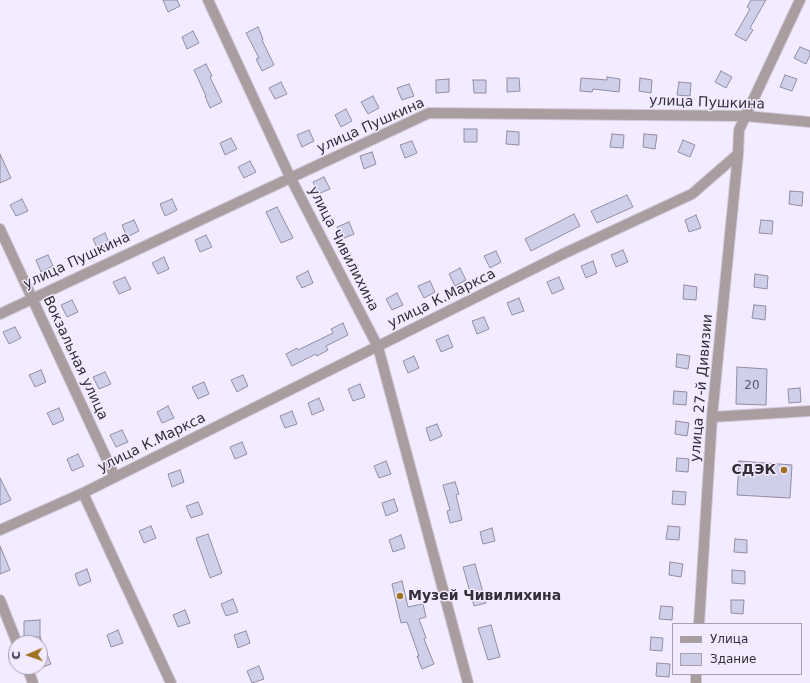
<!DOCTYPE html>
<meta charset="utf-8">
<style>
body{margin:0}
#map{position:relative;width:810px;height:683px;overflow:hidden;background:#f3ebff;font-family:"DejaVu Sans",sans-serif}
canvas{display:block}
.legend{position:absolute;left:672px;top:623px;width:130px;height:52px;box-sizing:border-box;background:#f3ebff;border:1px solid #a6a0af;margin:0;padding:5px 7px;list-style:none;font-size:12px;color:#332f38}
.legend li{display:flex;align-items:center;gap:8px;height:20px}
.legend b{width:20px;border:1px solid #a6a0af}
.north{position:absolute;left:8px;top:635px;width:40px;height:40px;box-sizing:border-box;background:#f3ebff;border:1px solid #a6a0af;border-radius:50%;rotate:268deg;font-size:11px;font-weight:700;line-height:16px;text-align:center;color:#332f38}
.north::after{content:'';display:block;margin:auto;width:14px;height:18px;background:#9e7422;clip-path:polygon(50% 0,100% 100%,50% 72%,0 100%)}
</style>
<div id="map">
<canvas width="810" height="683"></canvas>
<ul class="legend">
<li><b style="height:5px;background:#aa9d9f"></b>Улица</li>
<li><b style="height:11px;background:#d0cfe9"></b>Здание</li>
</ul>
<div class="north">С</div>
</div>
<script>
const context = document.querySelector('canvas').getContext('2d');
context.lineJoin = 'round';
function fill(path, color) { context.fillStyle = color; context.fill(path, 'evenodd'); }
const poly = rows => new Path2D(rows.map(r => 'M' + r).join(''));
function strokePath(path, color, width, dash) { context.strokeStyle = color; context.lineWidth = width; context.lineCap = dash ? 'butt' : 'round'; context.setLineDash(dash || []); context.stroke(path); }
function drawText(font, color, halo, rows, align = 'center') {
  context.font = font + ' "DejaVu Sans",sans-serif'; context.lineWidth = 3; context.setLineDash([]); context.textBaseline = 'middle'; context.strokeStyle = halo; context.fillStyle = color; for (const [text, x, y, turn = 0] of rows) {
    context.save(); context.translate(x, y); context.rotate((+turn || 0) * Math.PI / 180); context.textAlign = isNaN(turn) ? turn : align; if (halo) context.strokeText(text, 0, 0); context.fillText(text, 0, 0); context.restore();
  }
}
const building = poly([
 [163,0,177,0,180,6,168,12,163,0],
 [751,0,766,0,750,28,753,30,746,41,735,35,750,9,747,7,751,0],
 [258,27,263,39,262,40,274,65,262,71,256,59,259,58,246,33,258,27],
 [193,31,199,43,187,49,182,37,193,31],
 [800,47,810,51,810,55,806,64,794,58,800,47],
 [206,64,212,76,210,77,222,102,210,108,205,96,206,96,194,70,206,64],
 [721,71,732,77,726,88,715,82,721,71],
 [785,75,797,79,792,91,780,87,785,75],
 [607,77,620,79,619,92,593,89,592,92,580,91,581,78,607,80,607,77],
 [507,78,519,78,520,91,507,92,507,78],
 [640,78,652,80,651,93,639,91,640,78],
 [449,79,449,92,436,93,436,80,449,79],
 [473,80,486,80,486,93,474,93,473,80],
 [281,82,287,94,275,99,269,88,281,82],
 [679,82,691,83,690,96,677,95,679,82],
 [409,84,414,96,402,100,397,88,409,84],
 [373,96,379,108,368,114,361,102,373,96],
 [346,109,352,121,341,127,335,115,346,109],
 [464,129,477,129,477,142,464,142,464,129],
 [309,130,314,141,302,147,297,135,309,130],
 [507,131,519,132,519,145,506,144,507,131],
 [612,134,624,135,623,148,610,147,612,134],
 [644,134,657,135,655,149,643,147,644,134],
 [231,138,237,149,225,155,220,143,231,138],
 [683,140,695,145,690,157,678,152,683,140],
 [412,141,417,153,405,158,400,145,412,141],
 [372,152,376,164,364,169,360,156,372,152],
 [0,154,11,178,0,183,0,154],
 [250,161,256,172,244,178,238,167,250,161],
 [324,177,330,189,318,194,313,182,324,177],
 [790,191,803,192,802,206,789,204,790,191],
 [627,195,633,207,597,223,591,211,627,195],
 [22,199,28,211,16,216,10,205,22,199],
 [172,199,177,210,165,216,160,204,172,199],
 [277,207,293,238,281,243,266,212,277,207],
 [574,214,580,226,531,251,525,239,574,214],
 [696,215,701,228,689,232,685,220,696,215],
 [134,220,139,231,127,237,122,225,134,220],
 [761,220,773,221,772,234,759,233,761,220],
 [349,222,354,234,342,239,337,227,349,222],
 [105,233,110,245,98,250,93,239,105,233],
 [206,235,212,247,200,252,195,240,206,235],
 [623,250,628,262,616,267,611,255,623,250],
 [496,251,501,262,490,268,484,256,496,251],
 [48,255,53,266,41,272,36,260,48,255],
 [164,257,169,269,158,274,152,263,164,257],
 [593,261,597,273,586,278,581,266,593,261],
 [460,268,466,280,455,286,449,274,460,268],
 [308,271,313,283,302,288,296,277,308,271],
 [755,274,768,276,767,289,754,287,755,274],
 [125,277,131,289,119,294,113,282,125,277],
 [559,277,564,289,552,294,547,282,559,277],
 [430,281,435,292,424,298,418,286,430,281],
 [684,285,697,287,696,300,683,299,684,285],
 [397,293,403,305,392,310,386,299,397,293],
 [519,298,524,311,512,315,507,303,519,298],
 [72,300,78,312,67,317,61,305,72,300],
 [754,305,766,306,765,320,752,318,754,305],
 [484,317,489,329,477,334,472,321,484,317],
 [343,323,348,335,326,346,328,350,317,356,316,354,292,366,286,354,297,348,298,350,333,333,331,329,343,323],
 [15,327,21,338,9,344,3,332,15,327],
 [448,335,453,347,441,352,436,340,448,335],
 [677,354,690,356,688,369,676,367,677,354],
 [414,356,419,368,408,373,403,361,414,356],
 [737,367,767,369,766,405,736,404,737,367],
 [41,370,46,382,35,387,29,375,41,370],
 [105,372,111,384,99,389,93,377,105,372],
 [243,375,248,386,237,392,231,380,243,375],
 [204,382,209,394,198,399,192,387,204,382],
 [360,384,365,397,353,401,348,389,360,384],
 [800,388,801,402,789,403,788,389,800,388],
 [674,391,687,392,686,405,673,404,674,391],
 [319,398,324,410,312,415,308,403,319,398],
 [168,406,174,418,162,423,157,412,168,406],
 [59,408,64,420,53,425,47,413,59,408],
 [292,411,297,424,285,428,280,416,292,411],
 [676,421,689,423,687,436,675,434,676,421],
 [437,424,442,436,430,441,426,428,437,424],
 [122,430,128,442,116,447,110,435,122,430],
 [242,442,247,454,235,459,230,447,242,442],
 [78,454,84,466,72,471,67,459,78,454],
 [677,458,689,459,688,472,676,471,677,458],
 [386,461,391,474,379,478,374,466,386,461],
 [739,461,792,465,790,498,737,495,739,461],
 [180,470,184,482,172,487,168,474,180,470],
 [0,478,11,500,0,505,0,478],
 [455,482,459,494,456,495,462,520,450,523,447,511,450,510,443,485,455,482],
 [673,491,686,492,685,505,672,504,673,491],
 [394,499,398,511,386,516,382,503,394,499],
 [198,502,203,514,191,518,186,506,198,502],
 [151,526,156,538,144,543,139,531,151,526],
 [668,526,680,527,679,540,666,539,668,526],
 [492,528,495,541,483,544,480,532,492,528],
 [208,534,222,573,210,578,196,538,208,534],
 [401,535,405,548,393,552,389,540,401,535],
 [735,539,747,540,747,553,734,552,735,539],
 [0,546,10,570,0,574,0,546],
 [670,562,683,564,681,577,669,575,670,562],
 [475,564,486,603,474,606,463,567,475,564],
 [87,569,91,581,79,586,75,574,87,569],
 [732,570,745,571,745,584,732,583,732,570],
 [402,581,408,607,423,604,426,617,419,619,426,638,424,639,434,664,422,669,417,656,419,656,407,622,401,623,392,584,402,581],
 [233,599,238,612,226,616,221,604,233,599],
 [731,600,744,600,743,614,731,613,731,600],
 [661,606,673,607,672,620,659,619,661,606],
 [185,610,190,623,178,627,173,615,185,610],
 [40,620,40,637,24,637,24,621,40,620],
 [491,625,500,657,488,660,478,628,491,625],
 [118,630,123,643,111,647,107,635,118,630],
 [246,631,250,643,238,648,234,635,246,631],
 [40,637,51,664,40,668,40,637],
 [651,637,663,638,662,651,650,650,651,637],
 [657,663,670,664,669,677,656,676,657,663],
 [259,666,264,679,252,683,247,671,259,666]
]);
const minor = poly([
 [208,0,290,177,378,347,468,683],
 [0,229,115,477],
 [0,314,429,113,746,116,810,122],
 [712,417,810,411],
 [83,493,171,683],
 [0,530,83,493,563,254,692,194,738,154,739,130,800,0],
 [0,600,17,643],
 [699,624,712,417,738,154],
 [27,667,33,683],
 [696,683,696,674]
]);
const markers = [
 [784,470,4,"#9e7422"],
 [400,596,4,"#9e7422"]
];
const numberNames = [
 ["20",752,386]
];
const streetNames = [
 ["улица Пушкина",707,103,2],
 ["улица Пушкина",371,126,-24],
 ["улица Чивилихина",343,249,63],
 ["улица Пушкина",77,261,-25],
 ["улица К.Маркса",442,299,-26],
 ["Вокзальная улица",75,358,65],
 ["улица 27-й Дивизии",702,388,-85],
 ["улица К.Маркса",152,443,-26]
];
const poiNames = [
 ["СДЭК",776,470],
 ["Музей Чивилихина",408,596,"left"]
];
fill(building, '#d0cfe9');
strokePath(building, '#908ea6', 1);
strokePath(minor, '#d0c9db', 12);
strokePath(minor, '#aa9d9f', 10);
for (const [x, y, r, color] of markers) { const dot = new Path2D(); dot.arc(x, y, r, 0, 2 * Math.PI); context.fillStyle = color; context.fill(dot); strokePath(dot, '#f3ebff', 1.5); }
drawText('12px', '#5a5764', null, numberNames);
drawText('14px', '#332f38', '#f3ebff', streetNames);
drawText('bold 14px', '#332f38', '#f3ebff', poiNames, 'right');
</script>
